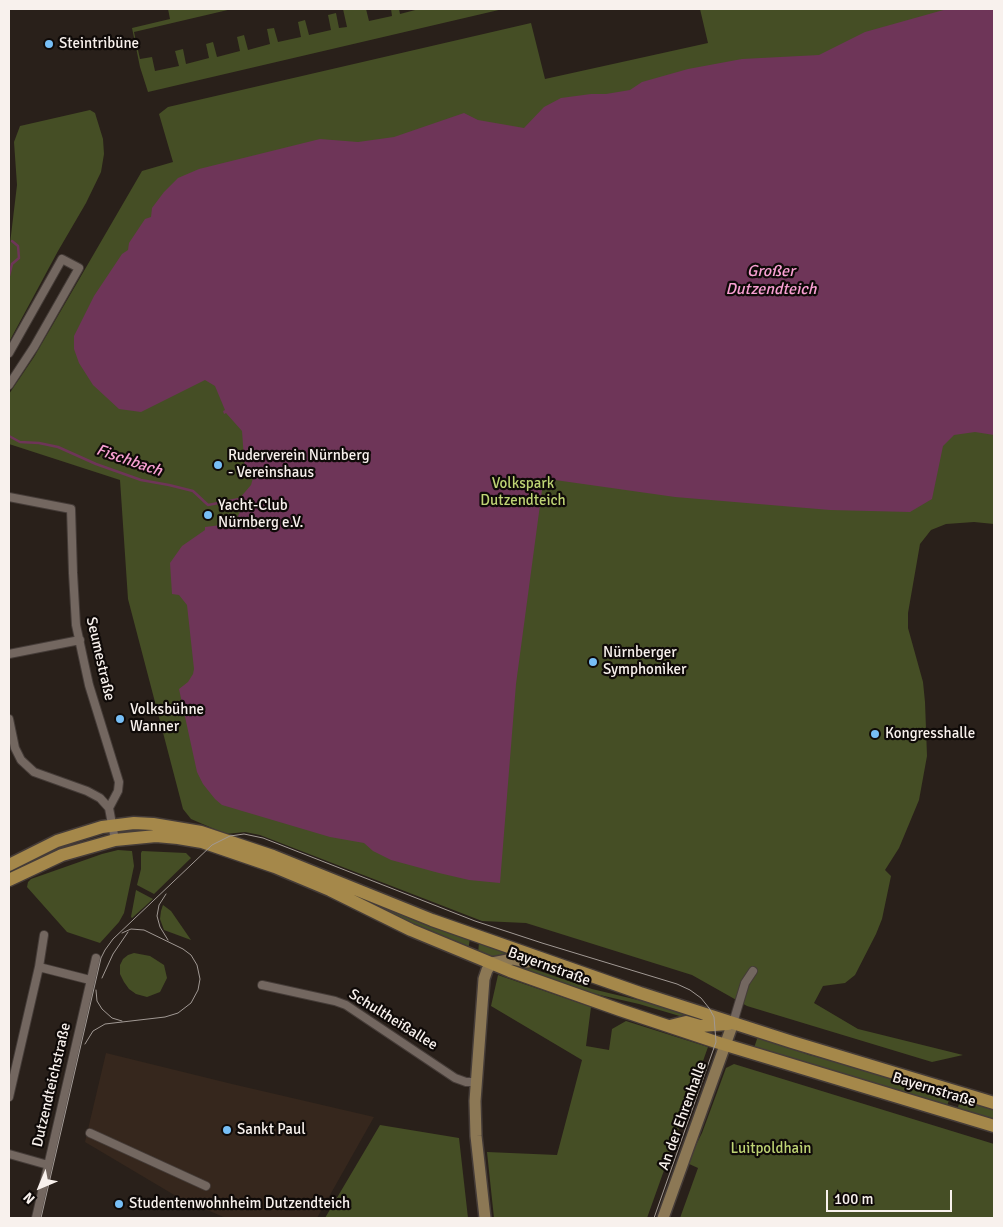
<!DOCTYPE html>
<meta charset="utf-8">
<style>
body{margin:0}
#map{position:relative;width:1003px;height:1227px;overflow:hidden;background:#29201a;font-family:Signika,sans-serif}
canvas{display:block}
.frame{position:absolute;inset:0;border:10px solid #f8f1ed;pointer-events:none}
.north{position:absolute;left:15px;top:1162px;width:50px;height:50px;-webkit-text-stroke:4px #0f0a08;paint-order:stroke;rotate:225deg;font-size:14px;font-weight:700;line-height:20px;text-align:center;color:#f8f1ed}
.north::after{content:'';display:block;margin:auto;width:18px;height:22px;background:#f8f1ed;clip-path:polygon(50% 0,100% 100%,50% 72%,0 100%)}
.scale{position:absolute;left:826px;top:1190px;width:126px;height:22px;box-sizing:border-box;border:2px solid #f8f1ed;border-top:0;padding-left:6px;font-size:15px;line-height:18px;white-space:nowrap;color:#f8f1ed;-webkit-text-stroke:4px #0f0a08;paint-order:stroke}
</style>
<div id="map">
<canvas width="1003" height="1227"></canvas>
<div class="frame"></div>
<div class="north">N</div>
<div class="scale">100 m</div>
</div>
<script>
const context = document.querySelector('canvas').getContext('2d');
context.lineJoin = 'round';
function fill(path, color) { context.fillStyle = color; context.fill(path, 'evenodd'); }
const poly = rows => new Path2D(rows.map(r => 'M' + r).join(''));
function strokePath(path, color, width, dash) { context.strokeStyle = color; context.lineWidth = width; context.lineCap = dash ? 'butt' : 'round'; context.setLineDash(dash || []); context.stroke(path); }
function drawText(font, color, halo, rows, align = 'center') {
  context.font = font + ' Signika,sans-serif'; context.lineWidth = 4.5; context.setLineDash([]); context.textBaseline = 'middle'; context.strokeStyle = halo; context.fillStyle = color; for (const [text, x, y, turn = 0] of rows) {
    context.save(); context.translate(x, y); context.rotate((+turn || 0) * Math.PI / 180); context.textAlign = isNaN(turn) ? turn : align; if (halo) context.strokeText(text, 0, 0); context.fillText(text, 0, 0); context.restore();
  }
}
const built = poly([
 [106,1053,232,1084,374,1117,317,1218,226,1218,181,1199,85,1142]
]);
const green = poly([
 [168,9,232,9,134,32,140,59,152,57,155,71,179,66,175,51,183,49,186,64,209,58,206,44,213,42,217,57,240,51,237,37,244,35,248,50,270,44,267,29,274,28,278,42,301,37,298,22,305,20,309,35,331,30,328,15,336,13,339,28,347,27,343,9,366,9,369,21,392,16,391,9,399,9,400,14,419,9,503,9,148,92,140,67,132,28,170,19],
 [700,9,994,9,994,524,974,522,946,524,931,530,920,544,908,613,908,628,923,682,925,702,927,756,919,800,899,848,885,870,891,876,882,919,876,934,855,975,845,983,823,986,814,1003,858,1029,963,1055,932,1062,747,1006,692,975,526,923,482,921,260,835,245,832,226,834,191,819,183,809,128,599,120,480,9,444,9,394,34,357,142,171,173,162,159,114,168,107,531,23,545,79,708,43],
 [90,110,95,113,103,139,104,154,101,172,86,203,58,251,9,342,9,252,17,185,14,142,20,126],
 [118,850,132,851,134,866,124,913,119,922,100,943,67,932,27,887,28,882,31,879,102,854],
 [142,851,186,853,191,858,154,894,137,885,141,869,141,853],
 [288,866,470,938,468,951],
 [136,890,153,899,132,918,131,917],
 [163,905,171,911,191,940,164,930,160,919,161,911],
 [479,942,509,953,508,955,499,958,478,955],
 [134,953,150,956,164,965,167,978,160,992,147,997,136,994,129,989,124,982,120,974,120,965,123,959,128,955],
 [516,963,592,989,642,1001,704,1019,700,1022,639,1004,578,990,512,967],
 [498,975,591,1007,586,1046,609,1050,612,1029,626,1021,708,1047,647,1218,494,1218,487,1152,557,1155,582,1060,491,1006],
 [758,1036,809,1055,874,1070,951,1094,947,1106,754,1048],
 [734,1064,994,1144,994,1218,680,1218,698,1168,687,1163,702,1133,726,1068],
 [961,1098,994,1108,994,1121,957,1110],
 [380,1125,459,1138,468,1218,325,1218]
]);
const water = poly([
 [947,9,994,9,994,435,975,432,954,435,943,446,932,499,910,512,830,510,675,497,555,480,542,490,516,684,500,883,469,880,439,873,391,860,373,851,364,843,330,837,222,805,215,799,203,784,197,772,179,689,188,682,193,674,194,669,187,605,179,595,172,594,170,563,182,546,205,530,205,527,221,525,220,528,221,528,234,526,236,520,241,510,239,499,251,485,253,478,252,473,245,472,242,431,226,413,224,414,223,411,225,410,215,386,205,380,141,412,119,409,93,385,79,363,74,349,74,336,94,296,122,254,128,250,129,243,145,219,151,217,152,208,164,192,178,178,199,169,320,139,358,142,394,137,464,113,478,120,524,128,544,107,561,98,591,94,606,94,630,90,642,82,688,69,742,59,819,55,865,32]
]);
const stream = poly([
 [9,276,12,264,19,258,18,246,12,241],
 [9,436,20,442,39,443,58,447,96,464,141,480,169,485,193,491,208,505,239,499]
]);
const street = poly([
 [9,353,62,259,79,268,34,347,9,385],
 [9,497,71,509,73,573,76,625,89,685,119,782,118,791,109,808],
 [9,654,80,640],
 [9,719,15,748,21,760,34,772,87,791,100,798,109,808,115,840],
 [39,967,44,935],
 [262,985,335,1001,346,1005,455,1078,466,1082,475,1082],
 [733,1023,745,983,753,971],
 [9,1097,39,967,90,980],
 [90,1133,206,1186],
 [9,1154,48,1165],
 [36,1218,96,958]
]);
const secondary = poly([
 [485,1218,476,1136,475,1101,484,979,487,970,492,963,513,959,527,962,541,959],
 [663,1218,733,1023]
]);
const primary = poly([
 [9,865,57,841,102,827,134,823,153,824,201,832,273,856,432,920,640,993,792,1042,994,1103],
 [9,880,62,855,115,840,156,836,178,838,202,842,275,867,330,890,411,930,510,971,620,1010,716,1042,994,1126],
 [670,1026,686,1022,700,1026,728,1024]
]);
const tram = poly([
 [166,894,159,905,157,916,160,927,168,940],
 [102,978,113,954,128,932],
 [96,990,97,1001,102,1009,112,1018,122,1021],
 [85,1044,93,1031,105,1024,165,1017,178,1013,191,1003,198,990,200,979,197,965,191,955,183,949,144,930,131,929,122,933],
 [41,1218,101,958,105,950,113,939,212,845,230,836,244,834,263,838,475,921,542,943,677,984,690,990,701,998,709,1008,714,1017,716,1042,654,1218]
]);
const markers = [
 [49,44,5,"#77bff7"],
 [218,465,5,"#77bff7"],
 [208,515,5,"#77bff7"],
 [593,662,5,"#77bff7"],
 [120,719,5,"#77bff7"],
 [875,734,5,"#77bff7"],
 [227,1130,5,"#77bff7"],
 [119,1204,5,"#77bff7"]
];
const poiNames = [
 ["Steintribüne",59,44],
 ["Ruderverein Nürnberg",228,456],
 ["- Vereinshaus",228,473],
 ["Yacht-Club",218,506],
 ["Nürnberg e.V.",218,523],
 ["Nürnberger",603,653],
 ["Symphoniker",603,670],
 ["Volksbühne",130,710],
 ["Wanner",130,727],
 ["Kongresshalle",885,734],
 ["Sankt Paul",237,1130],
 ["Studentenwohnheim Dutzendteich",129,1204]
];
const parkNames = [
 ["Volkspark",523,484],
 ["Dutzendteich",523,501],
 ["Luitpoldhain",771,1149]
];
const streetNames = [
 ["Seumestraße",100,659,77],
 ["Bayernstraße",549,967,20],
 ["Schultheißallee",393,1020,32],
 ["Dutzendteichstraße",52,1085,-77],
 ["Bayernstraße",934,1090,17],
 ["An der Ehrenhalle",683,1116,-70]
];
const waterNames = [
 ["Großer",771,272],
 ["Dutzendteich",771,290],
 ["Fischbach",129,461,19]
];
fill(built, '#36271d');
fill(green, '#454e25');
fill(water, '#6e3558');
strokePath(stream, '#6e3558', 2.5);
strokePath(street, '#453c38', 10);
strokePath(secondary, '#453c38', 14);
strokePath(primary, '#453c38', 15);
strokePath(street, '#736760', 8);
strokePath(secondary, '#8c7855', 11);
strokePath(primary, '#a5884a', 12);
strokePath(tram, '#a19994', 1);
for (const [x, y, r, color] of markers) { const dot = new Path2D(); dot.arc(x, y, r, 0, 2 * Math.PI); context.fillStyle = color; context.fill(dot); strokePath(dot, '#0f0a08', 2); }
drawText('15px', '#f8f1ed', '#0f0a08', poiNames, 'left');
drawText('15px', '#bed374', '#0f0a08', parkNames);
drawText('15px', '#f8f1ed', '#0f0a08', streetNames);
drawText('italic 16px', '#f9a0d3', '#0f0a08', waterNames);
</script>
